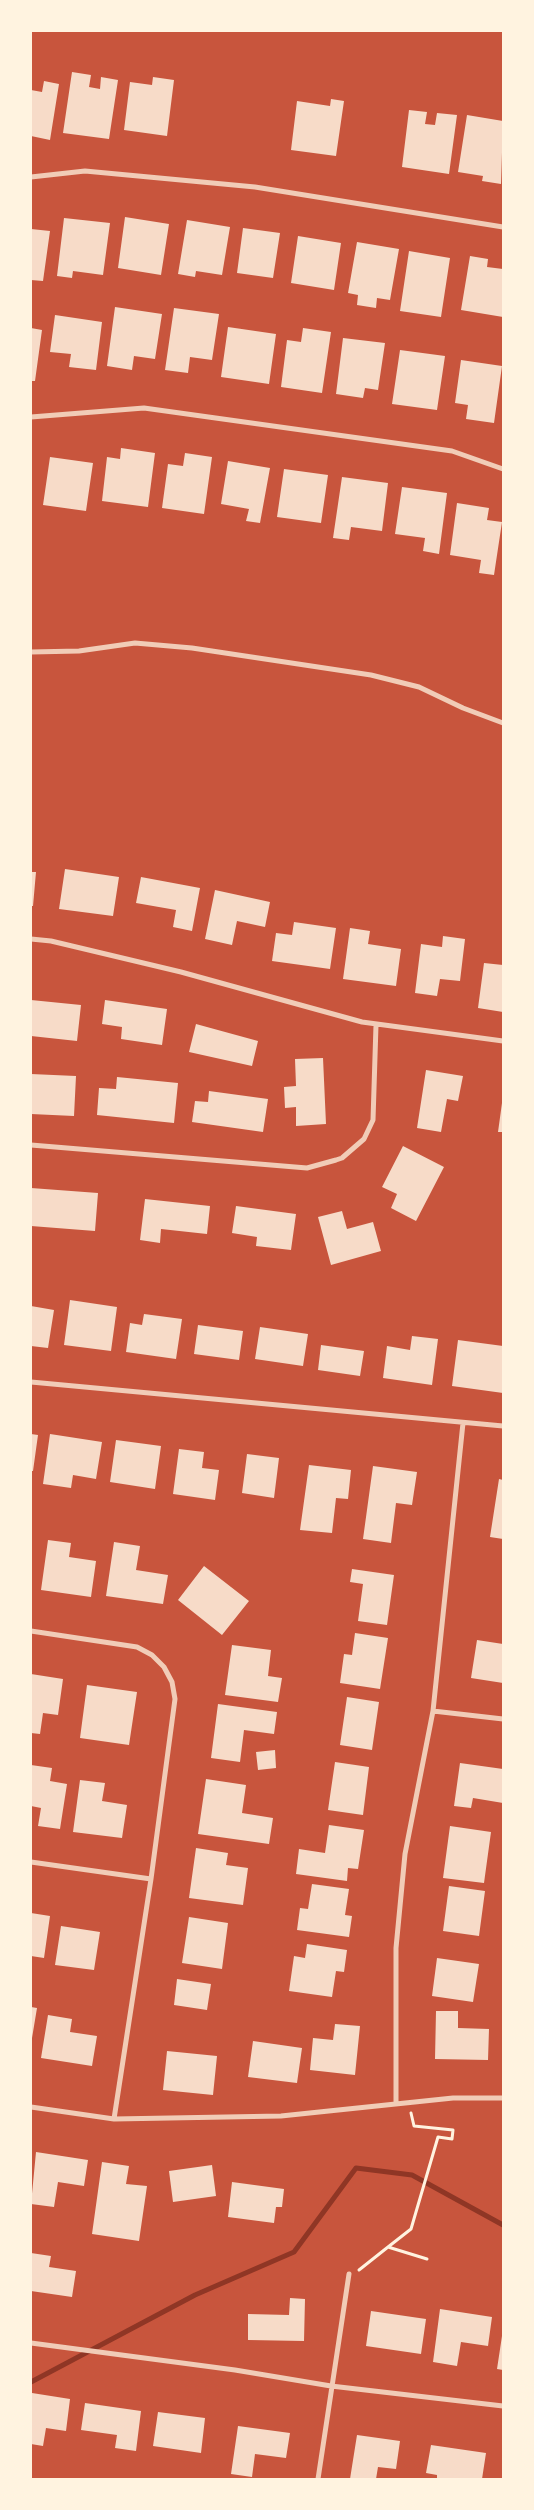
<!DOCTYPE html>
<style>
body{margin:0}
#map{position:relative;width:534px;height:2510px;overflow:hidden;background:#c8553d;font-family:Helvetica,sans-serif}
canvas{display:block}
.frame{position:absolute;inset:0;border:32px solid #fff3e0;pointer-events:none}
</style>
<div id="map">
<canvas width="534" height="2510"></canvas>
<div class="frame"></div>
</div>
<script>
const context = document.querySelector('canvas').getContext('2d');
context.lineJoin = 'round';
const poly = rows => new Path2D(rows.map(r => 'M' + r).join(''));
function strokePath(path, color, width, dash) { context.strokeStyle = color; context.lineWidth = width; context.lineCap = dash ? 'butt' : 'round'; context.setLineDash(dash || []); context.stroke(path); }
function fill(path, color) { context.fillStyle = color; context.fill(path, 'evenodd'); }
const stream = poly([
 [31,2382,195,2295,294,2252,356,2168,412,2175,503,2225]
]);
const building = poly([
 [72,72,91,75,89,87,100,89,101,77,118,80,109,139,63,133],
 [153,77,174,80,167,136,124,130,130,82,152,85],
 [44,81,59,84,50,140,31,136,31,90,42,92],
 [331,99,344,101,336,156,291,150,297,101,330,106],
 [409,110,427,112,425,124,435,125,437,113,457,115,449,174,402,167],
 [467,115,503,121,501,184,482,181,483,176,458,172],
 [125,217,169,224,161,275,118,268],
 [64,218,110,223,103,275,73,271,72,278,57,276],
 [187,220,230,227,222,275,196,271,195,277,178,274],
 [243,228,280,233,273,278,237,273],
 [31,229,50,231,43,281,31,280],
 [298,236,341,243,334,290,291,283],
 [357,242,399,249,390,300,377,298,376,308,357,305,358,295,348,293],
 [409,251,450,258,441,317,400,311],
 [470,256,488,259,487,267,503,269,503,317,461,310],
 [115,307,162,314,155,359,134,356,132,370,107,366],
 [174,308,219,314,212,360,190,357,188,373,165,370],
 [55,315,102,322,96,370,69,367,71,354,50,352],
 [228,327,276,334,269,384,221,377],
 [31,328,42,330,35,381,31,381],
 [303,328,331,332,322,393,281,387,287,340,301,342],
 [343,338,385,343,378,390,365,388,363,398,336,394],
 [400,350,445,356,437,410,392,404],
 [461,360,502,366,494,423,466,419,468,405,455,403],
 [121,448,155,453,148,507,102,501,107,457,120,459],
 [185,453,212,457,204,514,162,508,168,464,183,466],
 [50,457,93,463,86,511,43,505],
 [228,461,270,468,260,523,246,521,249,509,221,504],
 [284,469,328,475,321,523,277,517],
 [342,477,388,483,382,531,351,527,349,540,333,538],
 [402,487,447,493,439,554,423,551,425,538,395,534],
 [457,503,489,508,487,520,502,522,494,575,479,573,481,560,450,555],
 [65,869,119,877,113,916,59,909],
 [31,872,36,872,33,906,31,906],
 [141,877,200,888,192,931,173,927,176,910,136,903],
 [215,890,270,902,265,927,237,921,232,945,205,939],
 [294,922,336,928,330,969,272,961,276,933,292,935],
 [350,928,370,931,368,944,401,949,396,986,343,979],
 [443,936,465,939,460,981,440,979,437,996,415,993,421,944,442,947],
 [484,963,503,965,503,1012,478,1008],
 [31,1000,81,1005,77,1041,31,1036],
 [105,1000,167,1009,162,1045,121,1039,122,1027,102,1024],
 [196,1024,258,1041,252,1066,189,1052],
 [323,1058,326,1124,296,1126,296,1107,285,1108,284,1087,296,1086,295,1059],
 [426,1070,463,1076,458,1101,447,1099,441,1132,417,1128],
 [31,1074,76,1076,74,1116,31,1114],
 [117,1077,178,1083,174,1123,97,1115,99,1088,116,1089],
 [209,1091,268,1099,263,1132,192,1122,195,1101,208,1102],
 [502,1103,503,1103,503,1132,498,1132],
 [403,1146,444,1167,416,1221,391,1208,397,1194,382,1187],
 [31,1188,98,1193,95,1231,31,1226],
 [145,1199,210,1206,207,1234,161,1229,160,1243,140,1240],
 [236,1206,296,1214,291,1250,256,1246,257,1237,232,1233],
 [342,1211,347,1229,373,1222,381,1251,331,1265,318,1217],
 [70,1300,117,1307,111,1351,64,1345],
 [31,1306,54,1310,48,1348,31,1346],
 [144,1314,182,1319,176,1359,126,1352,130,1323,142,1325],
 [198,1325,243,1331,239,1360,194,1354],
 [260,1327,308,1334,303,1366,255,1359],
 [412,1336,438,1339,432,1385,383,1378,387,1346,410,1350],
 [458,1340,503,1346,503,1393,452,1386],
 [321,1345,364,1351,360,1376,318,1370],
 [31,1434,38,1435,33,1471,31,1471],
 [50,1434,102,1442,96,1479,73,1475,71,1488,43,1484],
 [116,1440,161,1446,155,1489,110,1482],
 [179,1449,204,1452,202,1468,219,1470,215,1500,173,1494],
 [247,1454,279,1458,274,1498,242,1493],
 [309,1465,351,1470,348,1499,336,1498,332,1533,300,1530],
 [373,1466,417,1472,412,1505,396,1503,391,1543,363,1539],
 [499,1479,503,1480,503,1539,490,1537],
 [48,1540,71,1543,69,1557,96,1561,91,1597,41,1590],
 [114,1542,140,1546,136,1570,168,1575,163,1604,106,1596],
 [204,1566,249,1601,222,1635,178,1600],
 [352,1569,394,1575,387,1625,358,1621,363,1584,350,1582],
 [355,1633,388,1638,380,1689,340,1683,344,1654,352,1655],
 [477,1640,503,1644,503,1683,471,1678],
 [232,1645,271,1650,268,1676,282,1678,278,1702,225,1695],
 [31,1674,63,1679,58,1715,43,1713,40,1734,31,1733],
 [87,1685,137,1692,129,1745,80,1738],
 [347,1697,379,1702,372,1750,340,1745],
 [218,1704,277,1712,274,1734,244,1730,240,1762,211,1758],
 [275,1750,276,1768,258,1770,256,1752],
 [335,1762,369,1767,363,1815,328,1810],
 [460,1763,503,1769,503,1803,473,1798,471,1808,454,1806],
 [31,1765,52,1768,50,1781,67,1784,60,1829,38,1826,41,1808,31,1806],
 [206,1779,246,1785,242,1813,273,1818,269,1844,198,1834],
 [80,1780,105,1783,102,1801,127,1805,122,1838,73,1832],
 [329,1825,364,1830,358,1869,348,1868,347,1881,296,1874,299,1849,325,1853],
 [450,1826,491,1832,484,1883,443,1878],
 [196,1848,228,1853,226,1865,248,1868,243,1905,189,1898],
 [312,1884,349,1889,345,1915,352,1916,349,1937,297,1930,300,1908,308,1909],
 [449,1886,485,1891,479,1936,443,1931],
 [31,1913,50,1916,44,1958,31,1956],
 [189,1917,228,1923,222,1969,182,1963],
 [61,1926,100,1932,94,1970,55,1965],
 [307,1944,347,1950,344,1972,336,1971,332,1997,289,1991,294,1956,305,1958],
 [437,1958,479,1964,473,2002,432,1996],
 [177,1979,211,1984,207,2010,174,2005],
 [31,2007,37,2008,32,2038,31,2038],
 [436,2011,458,2011,458,2028,489,2029,488,2060,435,2059],
 [48,2015,72,2019,70,2032,97,2036,92,2066,41,2058],
 [335,2024,360,2026,355,2075,310,2070,313,2038,333,2040],
 [253,2041,302,2048,297,2083,248,2077],
 [167,2051,217,2056,213,2095,163,2090],
 [36,2152,88,2160,84,2186,58,2182,54,2207,31,2204],
 [102,2162,129,2166,126,2184,147,2186,139,2241,92,2234],
 [212,2165,216,2196,173,2202,169,2171],
 [232,2182,284,2189,282,2207,276,2207,274,2223,228,2217],
 [31,2253,51,2256,49,2267,76,2271,72,2297,31,2291],
 [290,2298,305,2299,304,2341,248,2340,248,2314,289,2315],
 [440,2309,492,2317,488,2346,461,2342,457,2366,433,2362],
 [371,2311,426,2319,421,2354,366,2346],
 [502,2336,503,2336,503,2370,497,2369],
 [32,2393,70,2399,66,2431,46,2428,43,2446,31,2444],
 [85,2403,141,2411,136,2451,115,2448,117,2435,81,2430],
 [158,2412,205,2418,201,2453,153,2446],
 [238,2426,290,2433,286,2458,255,2454,252,2477,231,2474],
 [357,2435,400,2441,396,2469,378,2467,376,2479,350,2479],
 [431,2445,486,2453,482,2479,437,2479,437,2475,426,2473]
]);
const path = poly([
 [411,2113,414,2126,453,2130,452,2139,438,2137,411,2229,388,2247,427,2259],
 [359,2270,388,2247]
]);
const minor = poly([
 [31,177,85,171,255,187,503,227],
 [31,417,144,408,452,451,503,469],
 [31,652,79,651,135,643,192,648,371,675,419,687,463,708,503,723],
 [31,939,51,941,181,972,362,1022,503,1041],
 [31,1145,307,1168,336,1160,342,1158,364,1139,373,1120,376,1025],
 [31,1382,503,1426],
 [31,1631,137,1647,152,1655,164,1667,172,1682,175,1699,151,1879,114,2119],
 [433,1711,503,1719],
 [31,1862,151,1879],
 [396,2103,396,1948,405,1854,433,1711,463,1423],
 [31,2107,114,2119,281,2116,453,2098,503,2098],
 [31,2343,235,2370,331,2386,503,2406],
 [318,2479,349,2274]
]);
strokePath(stream, '#8f3625', 5);
fill(building, '#f7dbc8');
strokePath(path, '#fff3e0', 3);
strokePath(minor, '#f1ccb7', 5);
</script>
